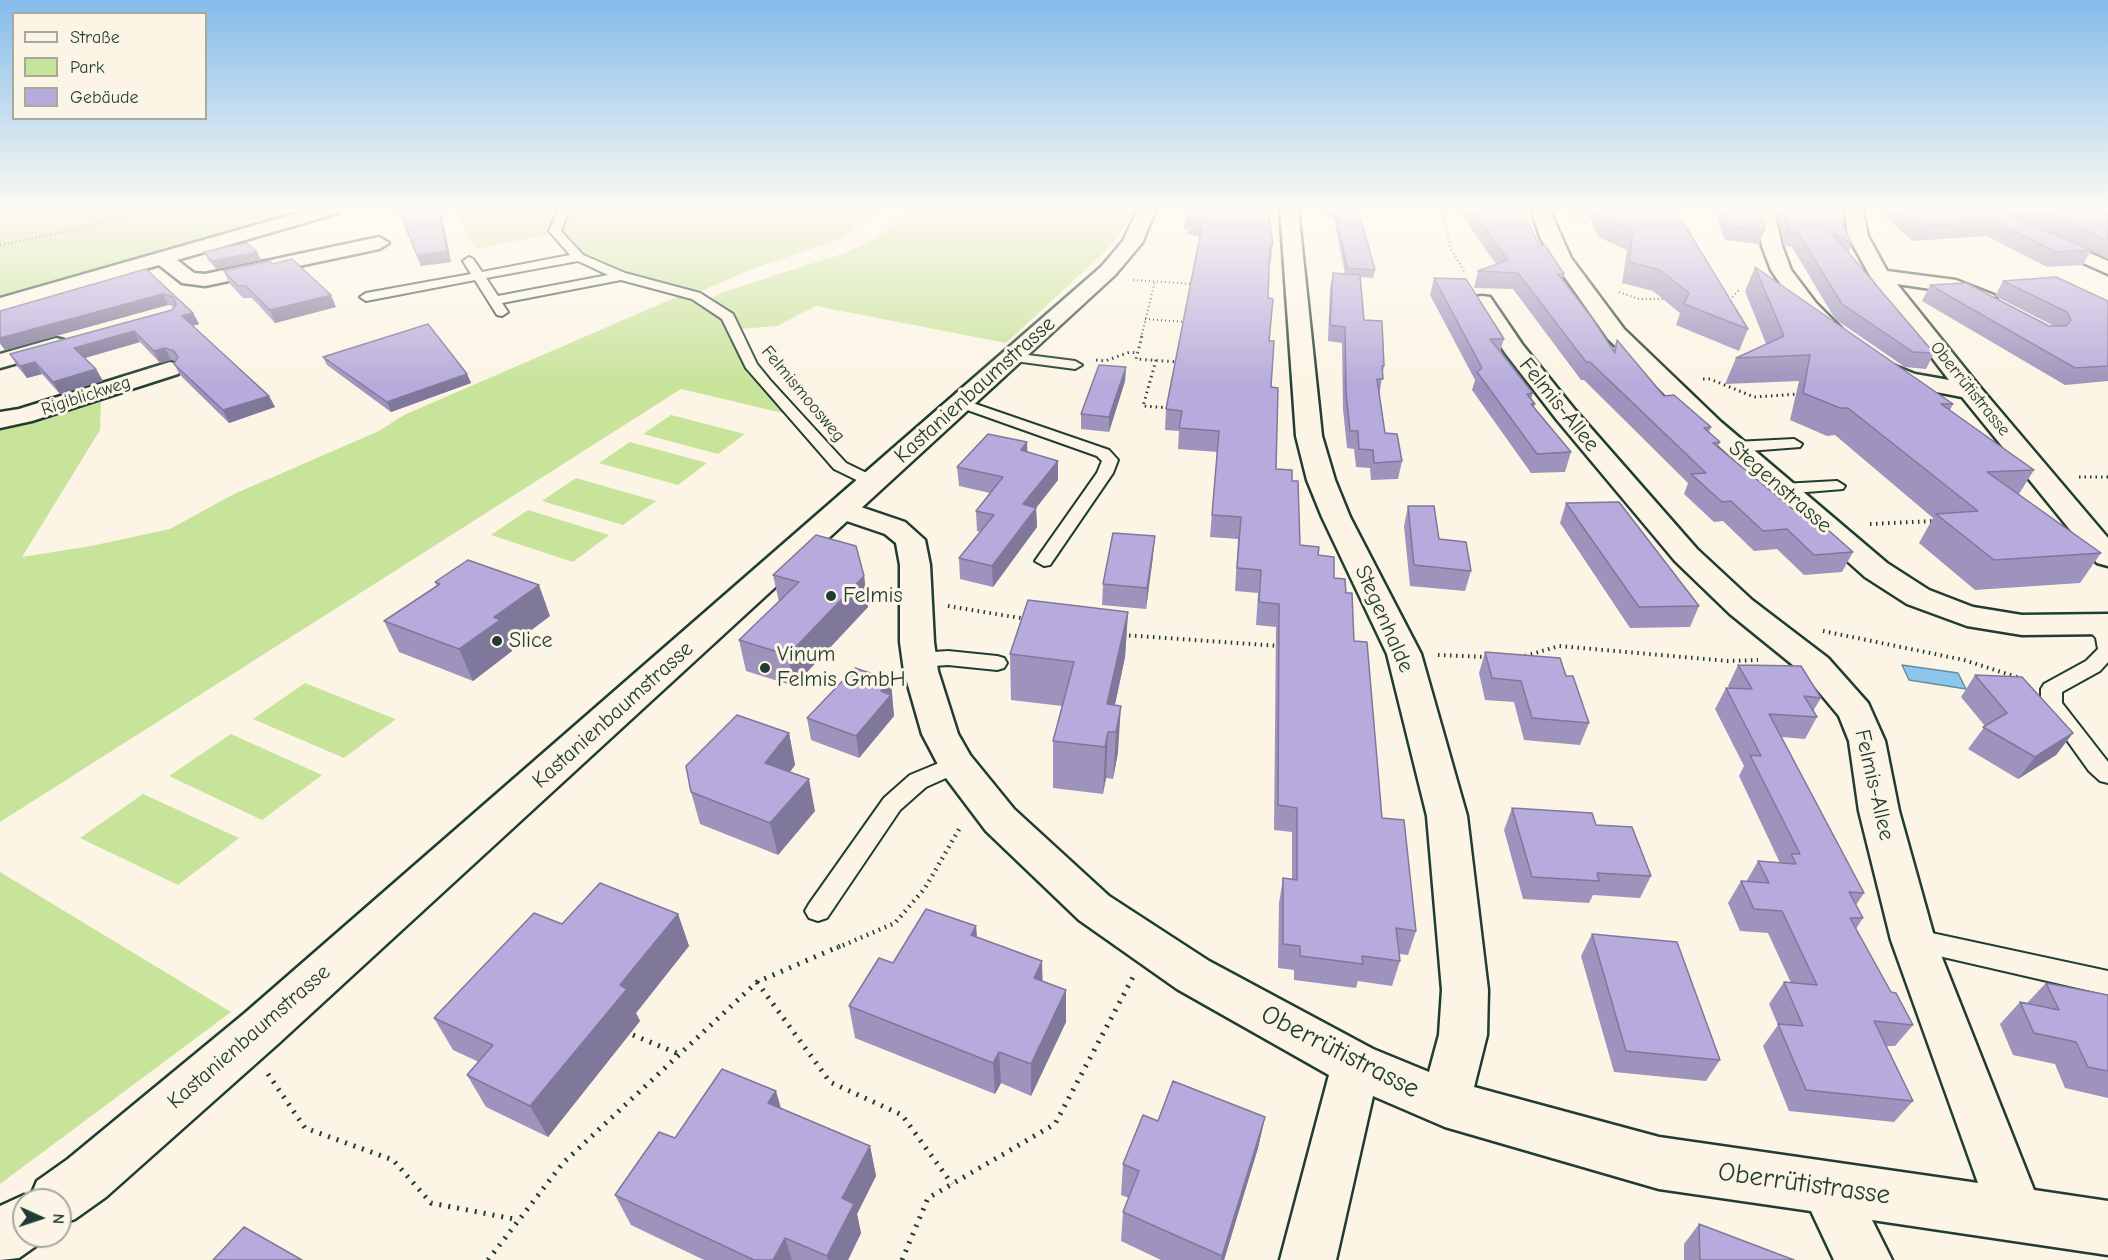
<!DOCTYPE html>
<meta charset="utf-8">
<style>
body{margin:0}
#map{position:relative;width:2108px;height:1260px;overflow:hidden;background:#fcf5e5;font-family:"Comic Neue",sans-serif}
canvas{display:block}
.legend{position:absolute;left:12px;top:12px;width:195px;height:108px;box-sizing:border-box;background:#fcf5e5;border:2px solid #a4ab9e;margin:0;padding:8px 10px;list-style:none;font-size:18px;color:#1f3d34}
.legend li{display:flex;align-items:center;gap:12px;height:30px}
.legend b{width:30px;border:2px solid #a4ab9e}
.north{position:absolute;left:12px;top:1188px;width:60px;height:60px;box-sizing:border-box;background:#fcf5e5;border:2px solid #a4ab9e;border-radius:50%;rotate:93deg;font-size:16px;font-weight:700;line-height:24px;text-align:center;color:#1f3d34}
.north::after{content:'';display:block;margin:auto;width:21px;height:27px;background:#1f3d34;clip-path:polygon(50% 0,100% 100%,50% 72%,0 100%)}
</style>
<div id="map">
<canvas width="2108" height="1260"></canvas>
<ul class="legend">
<li><b style="height:8px;background:#fcf5e5"></b>Straße</li>
<li><b style="height:16px;background:#c8e39a"></b>Park</li>
<li><b style="height:16px;background:#b6abdc"></b>Gebäude</li>
</ul>
<div class="north">N</div>
</div>
<script>
const context = document.querySelector('canvas').getContext('2d');
context.lineJoin = 'round';
function fill(path, color) { context.fillStyle = color; context.fill(path, 'evenodd'); }
const poly = rows => new Path2D(rows.map(r => 'M' + r).join(''));
function strokePath(path, color, width, dash) { context.strokeStyle = color; context.lineWidth = width; context.lineCap = dash ? 'butt' : 'round'; context.setLineDash(dash || []); context.stroke(path); }
function drawText(font, color, halo, rows, align = 'center') {
  context.font = font + ' "Comic Neue",sans-serif'; context.lineWidth = 6; context.setLineDash([]); context.textBaseline = 'middle'; context.strokeStyle = halo; context.fillStyle = color; for (const [text, x, y, turn = 0] of rows) {
    context.save(); context.translate(x, y); context.rotate((+turn || 0) * Math.PI / 180); context.textAlign = isNaN(turn) ? turn : align; if (halo) context.strokeText(text, 0, 0); context.fillText(text, 0, 0); context.restore();
  }
}
const green = poly([
 [0,209,323,209,0,302],
 [455,209,561,209,554,234,475,249],
 [567,209,880,209,841,239,754,268,697,293,625,273,578,252,562,234,560,228],
 [907,209,1131,209,1127,223,1109,248,1006,343,816,306,777,326,738,329,730,314,712,299,718,294,844,253,869,242,887,230],
 [681,295,708,307,720,317,744,363,787,414,681,389,0,822,0,426,94,400,101,402,100,430,22,557,91,546,170,529,234,494,379,431,404,415],
 [671,415,745,434,718,454,643,434],
 [630,442,707,463,678,485,599,463],
 [576,478,656,501,623,525,542,501],
 [528,510,609,535,573,562,491,535],
 [305,683,395,719,396,719,344,758,253,719],
 [231,734,322,775,262,820,169,776],
 [143,794,239,838,178,885,80,838],
 [0,872,231,1012,0,1184]
]);
const water = poly([
 [1902,665,1958,673,1966,689,1909,680,1902,665]
]);
const pathFar4 = poly([
 [1455,209,1442,212,1451,249,1464,271],
 [0,215,17,209],
 [1569,215,1591,215],
 [1572,222,1594,222],
 [0,245,70,231,145,209],
 [1133,280,1194,284],
 [1619,292,1639,299,1667,299],
 [1727,303,1739,290],
 [1145,319,1186,322],
 [1141,338,1155,281]
]);
const pathFar3 = poly([
 [1142,336,1136,359,1178,362],
 [1096,360,1105,361,1130,352,1137,353],
 [1156,360,1143,406,1170,408],
 [1703,379,1710,379,1754,397,1800,394],
 [2079,477,2108,477]
]);
const pathFar2 = poly([
 [1870,524,1934,521],
 [948,606,1026,619],
 [1823,631,1964,660,2020,678],
 [1123,635,1280,646],
 [1438,655,1487,657],
 [1525,656,1559,646,1728,661,1758,660]
]);
const pathFar1 = poly([
 [837,948,895,923,925,888,961,826]
]);
const path = poly([
 [757,982,830,1082,902,1115,952,1184],
 [633,1035,679,1054],
 [268,1074,305,1128,393,1160,431,1203,519,1220],
 [488,1260,563,1163,757,982,840,946],
 [902,1260,928,1198,1055,1124,1133,977]
]);
const service = poly([
 [559,209,569,209,561,231,583,255,625,273,700,293,733,314,757,364,770,380,846,463,879,479,881,482,879,485,867,485,834,469,746,368,722,319,692,299,621,280,502,303,508,312,502,316,497,315,475,280,366,301,360,297,366,293,471,274,463,261,469,257,473,259,482,272,570,255,549,231,559,209],
 [578,261,608,275,498,296,486,278,578,261],
 [1012,353,1075,361,1082,365,1075,369,1007,360,1007,354,1012,353],
 [961,399,1109,450,1118,460,1113,473,1050,565,1044,566,1035,561,1097,473,1102,461,1097,456,956,406,954,403,956,400,961,399],
 [1794,439,1802,444,1800,447,1735,452,1727,447,1735,442,1794,439],
 [1837,481,1845,486,1843,489,1782,494,1774,489,1782,484,1837,481],
 [2092,617,2099,619,2108,628,2108,662,2100,671,2062,692,2062,703,2108,762,2108,783,2100,781,2089,771,2041,704,2041,689,2044,684,2086,661,2098,649,2096,638,2082,623,2085,619,2092,617],
 [948,651,997,656,1004,658,1007,663,1004,668,997,670,948,665,919,667,912,665,909,660,912,655,919,653,948,651],
 [956,756,964,758,967,764,964,770,926,787,900,810,827,918,818,921,809,918,805,911,809,904,884,798,910,775,956,756],
 [1913,929,2108,971,2108,995,1904,948,1900,940,1904,932,1913,929]
]);
const minor = poly([
 [312,209,341,209,338,213,177,260,194,273,205,274,379,237,389,243,379,249,205,286,182,283,159,265,0,311,0,298,312,209],
 [1280,209,1298,209,1322,436,1335,480,1350,517,1421,654,1467,816,1488,990,1487,1035,1474,1087,1659,1137,1978,1183,1891,940,1859,811,1849,741,1839,716,1804,674,1730,614,1675,561,1557,420,1506,354,1471,302,1474,297,1482,296,1490,297,1522,344,1575,410,1697,549,1752,600,1828,658,1868,703,1885,741,1899,811,1935,940,2034,1190,2108,1201,2108,1255,1872,1220,1892,1260,1834,1260,1811,1211,1659,1189,1445,1127,1373,1096,1336,1260,1280,1260,1329,1075,1177,989,1079,920,986,831,943,774,922,734,904,671,900,642,900,565,896,543,885,534,832,516,828,510,832,504,842,501,852,504,905,522,925,540,930,565,934,642,938,671,958,734,970,755,1014,809,1109,896,1209,961,1373,1049,1429,1072,1439,1035,1442,990,1427,816,1387,654,1322,517,1307,480,1296,436,1280,209],
 [1531,209,1549,209,1571,258,1624,329,1721,422,1887,563,1929,590,1973,607,2022,615,2108,614,2108,634,2022,635,1967,626,1907,604,1865,577,1703,432,1608,339,1552,259,1540,237,1531,209],
 [1756,209,1774,209,1782,246,1791,270,1816,303,1841,328,1844,333,1841,338,1825,338,1800,313,1771,270,1762,246,1756,209],
 [1844,209,1862,209,1868,236,1887,271,1956,280,1994,295,1997,300,1994,305,1986,306,1951,292,1897,284,1979,386,2108,538,2108,566,2097,563,1962,397,1900,385,1875,373,1871,368,1875,363,1883,361,1915,374,1949,380,1870,276,1848,236,1844,209],
 [1968,209,1992,209,2108,261,2108,274,1971,213,1968,209],
 [56,338,64,340,67,345,64,350,0,368,0,354,56,338],
 [170,362,178,364,182,369,178,374,32,421,0,428,0,412,19,409,170,362]
]);
const tertiary = poly([
 [1138,209,1156,209,1142,243,1115,275,279,1043,106,1197,75,1219,60,1225,60,1200,24,1200,24,1236,45,1236,43,1241,19,1258,0,1260,0,1206,24,1195,30,1198,37,1181,68,1159,245,1013,1101,267,1123,241,1138,209]
]);
const wall = poly([
 [397,209,439,209,442,215,451,262,421,266],
 [1186,209,1273,244,1271,262,1269,262,1268,298,1271,387,1276,469,1292,481,1300,545,1318,555,1346,593,1382,818,1416,931,1408,955,1399,954,1400,961,1392,986,1358,981,1356,988,1294,980,1294,970,1278,968,1279,903,1283,878,1292,879,1292,832,1274,830,1276,627,1256,625,1258,593,1235,591,1238,539,1210,537,1217,452,1178,449,1179,431,1165,430,1166,409,1200,237,1187,234,1188,229,1184,229],
 [1325,209,1358,209,1375,270,1373,278,1360,277,1364,320,1384,366,1379,396,1385,433,1402,461,1398,479,1371,480,1370,468,1356,467,1354,449,1347,448,1343,409,1342,343,1328,341,1330,288,1333,273,1345,274,1334,218,1327,218],
 [1457,209,1521,209,1540,246,1564,274,1562,280,1613,350,1617,340,1664,396,1711,427,1709,432,1720,442,1718,447,1807,521,1853,552,1842,572,1804,575,1777,549,1754,551,1723,521,1714,522,1684,494,1688,483,1584,380,1581,380,1513,289,1474,288,1478,271,1496,264],
 [1586,209,1675,209,1748,329,1739,351,1676,325,1680,313,1653,291,1622,283,1627,250,1598,237],
 [1718,209,1761,209,1765,230,1759,244,1725,240,1718,222],
 [1776,209,1835,209,1852,244,1848,253,1934,353,1926,369,1905,367,1835,319,1792,247,1784,246],
 [1877,209,1996,209,2040,228,1998,209,2108,209,2108,259,2091,251,2083,265,2047,267,1987,236,1912,241],
 [204,252,261,260,216,269,208,260],
 [272,264,336,307,275,323,252,298,243,298,229,283,224,271],
 [1755,267,1953,404,1950,410,2034,470,2019,494,2101,553,2080,583,1975,590,1919,543,1933,518,1835,435,1827,436,1790,420,1799,381,1725,384,1736,358,1766,344,1745,291],
 [146,269,193,313,199,324,192,326,269,396,275,407,229,423,180,375,174,364,176,361,171,360,160,363,140,342,85,358,96,369,103,381,60,394,42,374,27,378,17,366,10,354,172,310,175,307,168,305,5,350,0,344,0,311],
 [1434,278,1504,339,1500,352,1533,393,1531,399,1535,404,1534,407,1571,452,1565,472,1531,473,1472,390,1475,380,1430,295],
 [2003,281,2108,301,2108,381,2065,385,1922,301,1930,285,2049,326,2054,326,1995,296],
 [323,357,467,374,471,383,391,412,327,365],
 [1126,367,1125,381,1109,432,1081,429,1081,414],
 [1027,452,1058,480,1036,508,1037,527,993,587,960,579,959,558,980,532,977,531,976,511,990,493,959,486,957,467],
 [1566,503,1699,606,1690,627,1630,628,1560,523],
 [1408,506,1471,571,1465,591,1410,586,1404,526],
 [1153,556,1146,609,1102,605,1103,584],
 [773,575,864,576,868,607,794,686,746,671,739,640,779,602],
 [435,582,550,616,510,646,512,651,473,681,399,652,384,621,437,586],
 [1128,612,1125,657,1115,705,1118,752,1113,779,1106,778,1103,794,1053,788,1053,741,1062,706,1011,700,1010,654],
 [1485,652,1566,676,1589,723,1580,745,1524,740,1514,702,1485,700,1479,673],
 [1738,665,1821,698,1813,711,1817,717,1805,739,1782,737,1864,893,1856,905,1863,918,1856,929,1891,992,1913,1025,1895,1046,1886,1046,1913,1101,1894,1122,1789,1111,1763,1046,1778,1025,1769,1004,1784,982,1791,983,1768,933,1740,931,1728,903,1741,881,1746,882,1758,861,1780,863,1739,776,1744,766,1715,709,1726,688,1729,688,1728,686],
 [1975,675,2073,733,2056,755,2018,779,1968,749,1985,726,1961,697],
 [893,701,892,702,894,716,859,758,811,740,807,718],
 [789,733,795,765,790,772,815,811,778,855,700,824,691,792],
 [1512,808,1596,825,1651,876,1640,898,1593,895,1589,903,1523,899,1504,830],
 [678,914,689,946,636,1013,640,1021,548,1137,486,1107,467,1075,479,1062,453,1050,434,1018,562,924],
 [976,926,977,937,1043,981,1066,990,1066,1022,1031,1096,1001,1083,995,1094,855,1038,849,1006,893,963],
 [1592,934,1720,1060,1706,1081,1614,1072,1581,956],
 [2046,983,2108,995,2108,1098,2065,1088,2055,1064,2013,1055,2000,1024,2020,1002,2027,1003],
 [781,1108,870,1146,876,1176,857,1214,861,1233,848,1260,704,1260,631,1225,615,1195,675,1138],
 [1265,1117,1258,1148,1224,1260,1161,1260,1121,1241,1123,1212,1129,1198,1121,1195,1123,1164,1158,1121],
 [1699,1224,1794,1260,1684,1260,1684,1244]
]);
const shadedWall = poly([
 [439,209,442,215,451,262,421,266,417,255],
 [257,252,261,260,216,269,212,261],
 [163,294,168,305,5,350,0,342,0,338],
 [331,295,336,307,275,323,270,310],
 [193,313,199,324,187,327,182,316],
 [134,331,140,342,81,359,74,348],
 [165,348,171,360,160,363,154,351],
 [35,362,42,374,27,378,20,366],
 [1126,367,1125,381,1109,432,1109,417],
 [96,369,103,381,60,394,53,382],
 [467,374,471,383,391,412,387,402],
 [269,396,275,407,229,423,223,410],
 [1027,442,1028,462,1021,450],
 [1058,461,1058,480,1036,508,1037,527,993,587,992,566,1023,504],
 [1155,536,1153,556,1146,609,1147,588],
 [864,576,868,607,794,686,788,655],
 [539,585,550,616,510,646,512,651,473,681,459,649,494,617],
 [1128,612,1125,657,1109,732,1108,732,1106,778,1103,794,1107,704],
 [891,680,894,716,859,758,856,736,881,691],
 [1121,706,1118,752,1113,779,1116,732],
 [789,733,795,765,772,795,765,763],
 [2073,733,2056,755,2018,779,2035,757],
 [809,779,815,811,778,855,770,823],
 [678,914,689,946,636,1013,640,1021,548,1137,530,1106,620,985],
 [976,926,978,958,971,935],
 [1042,961,1043,993,1034,978],
 [1066,990,1066,1022,1031,1096,1031,1064],
 [999,1052,1001,1083,995,1094,993,1063],
 [776,1091,785,1122,768,1103],
 [1265,1117,1258,1148,1224,1260,1221,1260],
 [870,1146,876,1176,857,1214,861,1233,848,1260,828,1260,827,1256,842,1198],
 [785,1238,792,1260,773,1260]
]);
const building = poly([
 [398,209,439,209,447,251,417,255,398,209],
 [1186,209,1268,209,1273,244,1270,244,1268,298,1273,299,1269,341,1274,341,1271,387,1278,388,1276,469,1292,470,1292,481,1298,481,1300,545,1319,547,1318,555,1334,557,1334,578,1345,579,1346,593,1352,593,1354,641,1367,642,1382,818,1404,820,1416,931,1396,928,1400,961,1362,956,1363,964,1300,956,1300,946,1283,944,1283,878,1297,880,1297,808,1278,805,1279,604,1259,602,1261,570,1237,568,1241,517,1212,515,1219,431,1179,428,1182,411,1166,409,1203,221,1188,217,1189,212,1186,212,1186,209],
 [1327,209,1358,209,1375,270,1347,268,1335,211,1328,210,1327,209],
 [1471,209,1521,209,1540,246,1545,245,1564,274,1558,274,1592,318,1615,353,1617,340,1664,396,1674,395,1711,427,1704,428,1720,442,1713,443,1807,521,1817,520,1853,552,1814,555,1787,529,1763,531,1731,501,1722,502,1691,474,1706,473,1590,362,1586,362,1518,273,1478,271,1508,260,1471,209],
 [1600,209,1675,209,1748,329,1684,304,1689,293,1660,270,1629,262,1633,230,1604,218,1600,209],
 [1723,209,1761,209,1765,230,1730,227,1723,209],
 [1784,209,1835,209,1852,244,1830,231,1934,353,1913,352,1842,304,1798,233,1790,232,1784,209],
 [1899,209,1996,209,2091,250,2056,252,1995,222,1919,226,1899,209],
 [2037,209,2108,209,2108,240,2037,209],
 [247,243,257,252,212,261,204,252,247,243],
 [292,259,331,295,270,310,246,286,238,286,224,271,270,261,272,264,292,259],
 [1755,267,1953,404,1941,404,2034,470,1987,472,2101,553,1994,560,1936,514,1978,511,1848,408,1840,408,1803,393,1810,355,1736,358,1784,336,1755,267],
 [146,269,193,313,182,316,269,396,223,410,174,364,178,357,174,351,165,348,154,351,134,331,74,348,96,369,53,382,35,362,20,366,10,354,172,310,176,304,173,297,163,294,0,338,0,311,146,269],
 [1333,273,1360,275,1364,320,1382,321,1384,366,1382,366,1383,379,1377,379,1385,433,1397,434,1402,461,1374,463,1373,450,1359,449,1358,431,1350,431,1346,392,1345,327,1330,325,1333,273],
 [2056,277,2108,301,2108,366,2075,368,1930,285,1966,283,2049,326,2066,326,2071,320,2067,312,2003,281,2056,277],
 [1434,278,1466,279,1504,339,1490,339,1533,393,1527,394,1535,404,1531,404,1571,452,1537,454,1477,372,1482,368,1434,278],
 [428,324,467,374,387,402,323,357,428,324],
 [1099,365,1126,367,1109,417,1081,414,1099,365],
 [988,434,1027,442,1021,450,1058,461,1023,504,1036,508,992,566,959,558,994,515,976,511,1003,477,957,467,988,434],
 [1619,502,1699,606,1639,607,1566,503,1619,502],
 [1408,506,1434,506,1439,539,1466,542,1471,571,1414,565,1408,506],
 [1113,533,1155,536,1147,588,1103,584,1113,533],
 [816,535,856,546,864,576,788,655,739,640,799,582,773,575,816,535],
 [468,560,539,585,494,617,500,620,459,649,384,621,440,584,435,582,468,560],
 [1028,600,1128,612,1107,704,1121,706,1116,732,1108,732,1105,747,1053,741,1074,662,1010,654,1028,600],
 [1485,652,1560,658,1566,676,1573,676,1589,723,1532,718,1521,681,1492,678,1485,652],
 [1738,665,1801,666,1821,698,1804,696,1817,717,1769,714,1864,893,1849,892,1863,918,1850,918,1891,992,1896,993,1913,1025,1874,1021,1913,1101,1806,1090,1778,1024,1803,1026,1784,982,1817,985,1782,911,1754,909,1741,881,1769,883,1758,861,1796,864,1791,854,1800,854,1750,755,1761,756,1726,688,1752,689,1738,665],
 [855,668,891,680,881,691,891,695,856,736,807,718,855,668],
 [1975,675,2022,677,2073,733,2035,757,1983,727,2007,713,1975,675],
 [737,715,789,733,765,763,809,779,770,823,691,792,686,766,737,715],
 [1512,808,1592,813,1596,825,1632,827,1651,876,1597,873,1599,881,1532,877,1512,808],
 [600,883,678,914,620,985,627,989,530,1106,467,1075,493,1045,434,1018,534,913,562,924,600,883],
 [926,909,976,926,971,935,1042,961,1034,978,1066,990,1031,1064,999,1052,993,1063,849,1006,879,958,893,963,926,909],
 [1592,934,1677,942,1720,1060,1626,1051,1592,934],
 [2046,983,2108,995,2108,1071,2088,1067,2076,1042,2034,1033,2020,1002,2059,1010,2046,983],
 [722,1069,776,1091,768,1103,870,1146,842,1198,854,1204,827,1256,785,1238,773,1260,754,1260,615,1195,659,1132,675,1138,722,1069],
 [1173,1081,1265,1117,1222,1256,1123,1212,1139,1171,1123,1164,1143,1115,1158,1121,1173,1081],
 [1699,1224,1794,1260,1700,1260,1699,1224],
 [244,1227,302,1260,213,1260,244,1227]
]);
const markers = [
 [831,596,6,"#1f3d34"],
 [497,641,6,"#1f3d34"],
 [765,668,6,"#1f3d34"]
];
const farStreetnames = [
 ["Oberrütistrasse",1970,389,51],
 ["Felmismoosweg",803,394,50],
 ["Rigiblickweg",86,396,-18]
];
const streetNames = [
 ["Kastanienbaumstrasse",975,390,-42],
 ["Felmis-Allee",1559,405,51],
 ["Stegenstrasse",1780,487,41],
 ["Stegenhalde",1384,619,66],
 ["Kastanienbaumstrasse",613,715,-42],
 ["Felmis-Allee",1874,785,77],
 ["Kastanienbaumstrasse",249,1037,-41]
];
const poiNames = [
 ["Felmis",843,596],
 ["Slice",509,641],
 ["Vinum",777,655],
 ["Felmis GmbH",777,680]
];
const nearStreetnames = [
 ["Oberrütistrasse",1340,1052,27],
 ["Oberrütistrasse",1804,1184,8]
];
fill(green, '#c8e39a');
fill(water, '#8ec5ec');
strokePath(water, '#628fa2', 1.5);
strokePath(service, '#1f3d34', 4);
strokePath(minor, '#1f3d34', 5);
strokePath(tertiary, '#1f3d34', 5);
strokePath(pathFar4, '#1f3d34', 2, [1, 3]);
strokePath(pathFar3, '#1f3d34', 3, [1.5, 4]);
strokePath(pathFar2, '#1f3d34', 4, [1.5, 4.5]);
strokePath(pathFar1, '#1f3d34', 4.5, [1.5, 5]);
strokePath(path, '#1f3d34', 5, [2, 7]);
fill(service, '#fcf5e5');
fill(minor, '#fcf5e5');
fill(tertiary, '#fcf5e5');
fill(wall, '#9d93bd');
fill(shadedWall, '#7f789a');
fill(building, '#b6abdc');
strokePath(building, '#7f789a', 1.5);
const sky = context.createLinearGradient(0, 0, 0, 386);
sky.addColorStop(0, '#84bbea');
sky.addColorStop(0.54, '#fefaf3');
sky.addColorStop(1, '#fefaf300');
context.fillStyle = sky;
context.fillRect(0, 0, 2108, 386);
for (const [x, y, r, color] of markers) { const dot = new Path2D(); dot.arc(x, y, r, 0, 2 * Math.PI); context.fillStyle = color; context.fill(dot); strokePath(dot, '#fcf5e5', 2); }
drawText('18px', '#1f3d34', '#fcf5e5', farStreetnames);
drawText('22px', '#1f3d34', '#fcf5e5', streetNames);
drawText('22px', '#1f3d34', '#fcf5e5', poiNames, 'left');
drawText('27px', '#1f3d34', '#fcf5e5', nearStreetnames);
</script>
